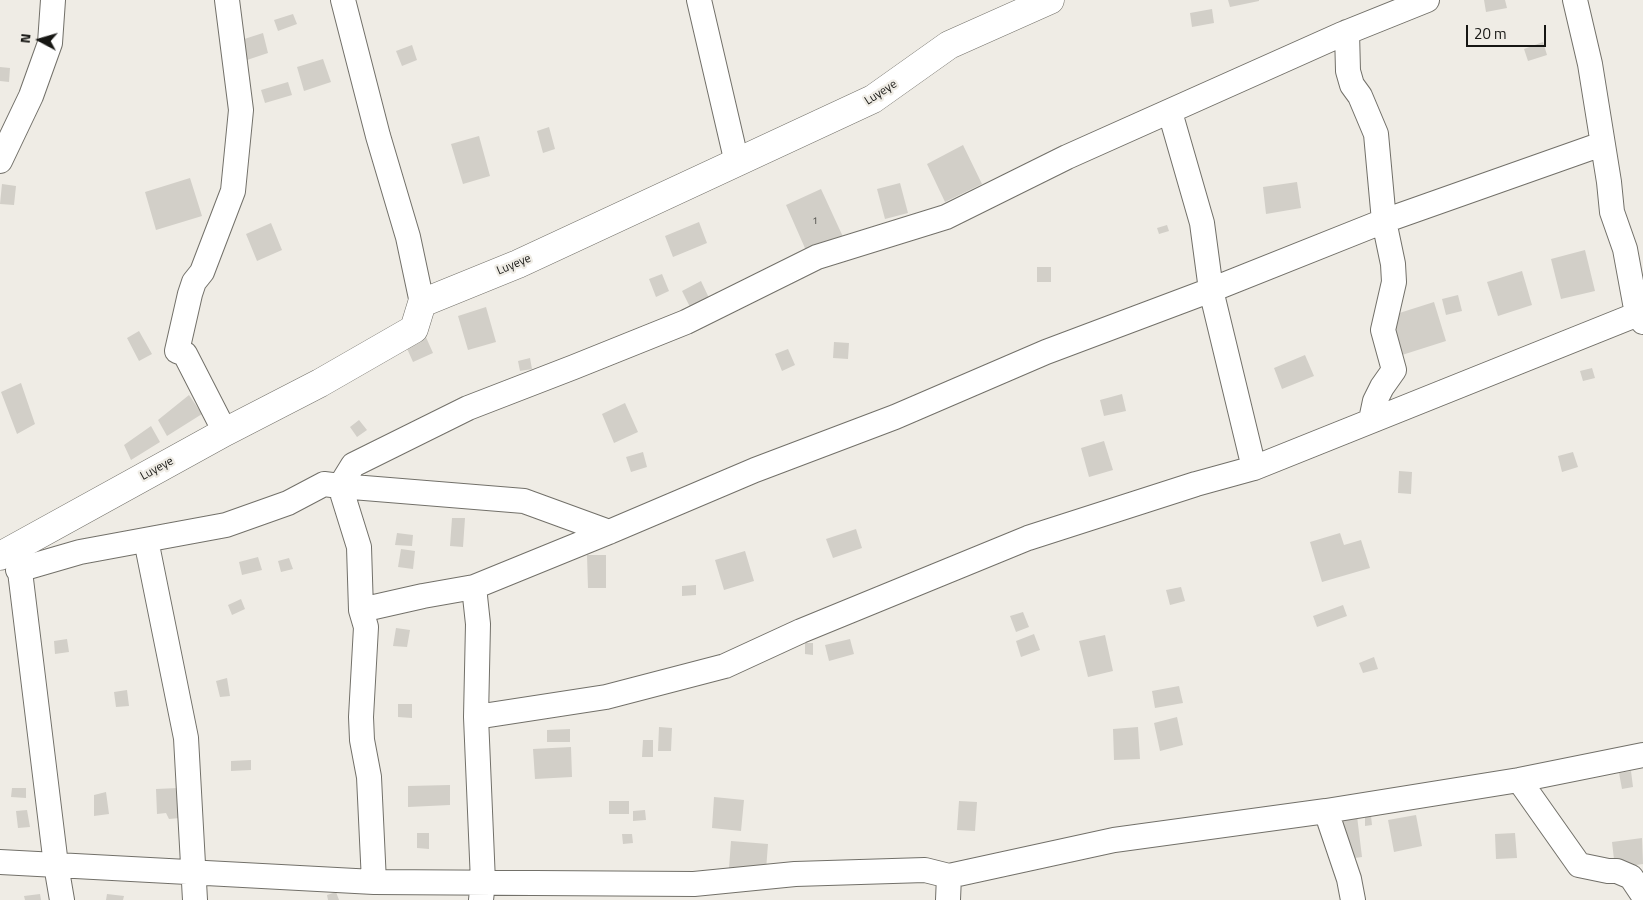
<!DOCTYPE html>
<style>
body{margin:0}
#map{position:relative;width:1643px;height:900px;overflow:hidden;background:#efece5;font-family:"Titillium Web",sans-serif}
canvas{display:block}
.north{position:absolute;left:15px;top:15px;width:50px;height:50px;-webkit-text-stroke:4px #efece5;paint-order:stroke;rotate:276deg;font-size:14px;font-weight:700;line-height:20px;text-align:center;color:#161613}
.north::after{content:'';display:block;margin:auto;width:18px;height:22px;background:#161613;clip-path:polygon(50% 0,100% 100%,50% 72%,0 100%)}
.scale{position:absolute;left:1466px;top:25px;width:80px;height:22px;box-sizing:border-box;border:2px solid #161613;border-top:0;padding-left:6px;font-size:15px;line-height:18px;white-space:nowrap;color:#161613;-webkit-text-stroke:4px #efece5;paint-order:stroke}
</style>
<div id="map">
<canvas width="1643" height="900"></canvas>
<div class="north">N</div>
<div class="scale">20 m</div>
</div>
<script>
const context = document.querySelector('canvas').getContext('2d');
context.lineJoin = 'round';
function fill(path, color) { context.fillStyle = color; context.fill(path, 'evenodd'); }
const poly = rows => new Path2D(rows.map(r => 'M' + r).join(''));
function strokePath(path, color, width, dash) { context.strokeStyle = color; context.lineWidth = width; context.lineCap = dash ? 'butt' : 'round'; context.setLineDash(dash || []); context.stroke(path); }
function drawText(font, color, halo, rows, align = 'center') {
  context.font = font + ' "Titillium Web",sans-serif'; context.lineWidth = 4.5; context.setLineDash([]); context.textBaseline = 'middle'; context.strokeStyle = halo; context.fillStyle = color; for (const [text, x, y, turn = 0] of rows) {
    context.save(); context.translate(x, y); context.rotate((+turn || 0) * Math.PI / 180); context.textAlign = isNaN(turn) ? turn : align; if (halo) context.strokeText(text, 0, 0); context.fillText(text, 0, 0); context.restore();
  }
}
const building = poly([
 [1228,0,1259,0,1259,1,1230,7],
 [1484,0,1505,0,1507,8,1486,12],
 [1212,9,1214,23,1192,27,1190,13],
 [293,14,297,24,278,31,274,20],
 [263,33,268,53,244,61,238,41],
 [1543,42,1547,55,1528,61,1524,49],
 [412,45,417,60,402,66,396,51],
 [323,59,331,82,304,91,297,67],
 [0,67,10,68,9,82,0,81],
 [288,82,292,95,265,103,261,90],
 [549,127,555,149,543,153,537,131],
 [479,136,490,176,463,184,451,144],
 [963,145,982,184,945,202,927,164],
 [190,178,202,216,156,230,145,192],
 [1297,182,1301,208,1266,214,1263,187],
 [900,183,908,213,885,219,877,189],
 [2,184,16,186,14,205,0,204],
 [821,189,844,239,808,255,786,205],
 [699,222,707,243,673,257,665,236],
 [271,223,282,250,257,261,246,234],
 [1167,225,1169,231,1159,234,1157,228],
 [1585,250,1595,291,1561,299,1551,259],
 [1037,267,1051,267,1051,282,1037,282],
 [1522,271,1532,305,1498,316,1487,282],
 [662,274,669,291,656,297,649,279],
 [701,281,709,298,690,307,682,291],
 [1458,295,1462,311,1446,315,1442,299],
 [1434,302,1446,341,1402,355,1390,316],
 [486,307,496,342,468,350,458,316],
 [139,331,152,354,139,361,127,338],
 [425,335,433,353,413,362,405,344],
 [834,342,849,343,848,359,833,358],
 [788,349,795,365,782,371,775,354],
 [1305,355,1314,376,1282,389,1274,368],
 [530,358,532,369,520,371,518,361],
 [1592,368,1595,378,1583,381,1580,371],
 [21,383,35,424,17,434,1,392],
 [1122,394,1126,411,1104,416,1100,400],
 [189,395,202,414,167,436,158,420],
 [625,403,638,432,614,443,602,414],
 [359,420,367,430,357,437,350,427],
 [151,426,160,442,131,460,124,445],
 [1104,441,1113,470,1089,477,1081,448],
 [643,452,647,467,631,472,626,457],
 [1573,452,1578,467,1562,472,1558,456],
 [1399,471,1412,472,1411,494,1398,493],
 [452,518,465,518,463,547,450,546],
 [856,529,862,548,833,558,826,539],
 [397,533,413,535,412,546,395,545],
 [1340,533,1344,545,1361,540,1370,568,1322,582,1310,542],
 [401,549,415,551,413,569,398,567],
 [745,551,754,581,724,590,715,560],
 [587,555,606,555,606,588,588,588],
 [258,557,262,570,242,575,239,562],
 [289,558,293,569,281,572,278,561],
 [696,585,696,595,682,596,682,586],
 [1181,587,1185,601,1170,605,1166,590],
 [241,599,245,609,232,615,228,605],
 [1343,605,1347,616,1317,627,1313,616],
 [1023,612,1029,627,1016,632,1010,616],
 [396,628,410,630,407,647,393,646],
 [1034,634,1040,650,1021,657,1016,641],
 [1105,635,1113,671,1088,677,1079,641],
 [67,639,69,652,55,654,54,641],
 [850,639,854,654,829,661,825,645],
 [805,643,813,643,813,655,805,654],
 [1374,657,1378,669,1363,673,1359,663],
 [227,678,230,696,220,697,216,681],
 [1179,686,1183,703,1155,708,1152,691],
 [127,690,129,706,116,707,114,692],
 [398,704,412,704,412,718,398,717],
 [1177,717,1183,745,1160,751,1154,723],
 [659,727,672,728,671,751,658,751],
 [1138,727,1140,759,1114,760,1113,729],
 [570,729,570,742,547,742,547,730],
 [643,740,653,740,653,757,642,757],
 [571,747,572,777,535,779,533,749],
 [251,760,251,770,231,771,231,761],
 [1631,771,1633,787,1622,789,1619,773],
 [450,785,450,805,408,807,408,786],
 [12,788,26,788,26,798,11,797],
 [178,788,180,818,169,819,166,813,157,814,156,789],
 [106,792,109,814,94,816,94,795],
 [714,797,744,800,741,831,712,828],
 [609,801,629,801,629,814,609,814],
 [959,801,977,802,975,831,957,830],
 [27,810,30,827,18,828,16,811],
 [645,810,646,820,633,821,633,811],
 [1416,815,1422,846,1394,852,1388,820],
 [1357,816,1362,857,1347,859,1342,818],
 [1365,816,1371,816,1372,825,1365,826],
 [417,833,429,833,429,849,417,848],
 [1515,833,1517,858,1496,859,1495,834],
 [622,834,632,834,633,843,623,844],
 [1642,838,1643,864,1615,868,1612,842],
 [731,841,768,844,766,870,729,868],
 [336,892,339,900,328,900,327,895],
 [40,894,41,900,25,900,24,896],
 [107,894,124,896,123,900,106,900]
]);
const minor = poly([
 [343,0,378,136,408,237,422,303],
 [699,0,737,163],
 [1575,0,1590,64,1609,182,1612,212,1625,249,1637,314,1643,322],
 [1347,32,1348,71,1352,85,1360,96,1376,134,1384,221,1393,264,1394,282,1383,330,1394,370,1382,387,1375,401,1371,420],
 [1170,112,1202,223,1211,290,1254,468],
 [0,161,31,96,50,43,53,0],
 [225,432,185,354,177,351,190,294,194,282,202,272,233,191,241,110,227,0],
 [146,540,186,738,195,900],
 [18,555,56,865,62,900],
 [18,570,80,552,226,525,288,503,324,484,340,486,353,465,468,408,574,367,686,322,817,257,946,217,1067,157,1340,35,1427,0],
 [474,587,478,624,476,717,483,882,481,900],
 [361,610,423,596,474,587,609,532,755,470,895,417,1046,352,1211,290,1384,221,1602,144],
 [476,717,606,697,725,666,801,631,1028,538,1196,484,1254,468,1643,312],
 [1519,780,1579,865,1608,871,1617,871,1631,877,1643,895],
 [1326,811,1349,879,1353,900],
 [0,862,374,882,694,884,795,874,925,870,949,876,1114,840,1326,811,1519,780,1643,755],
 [374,882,369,777,362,740,361,717,366,627,361,610,359,547,340,486,524,501,609,532],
 [948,900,949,876]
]);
const tertiary = poly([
 [0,556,225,432,320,383,414,329,422,303,518,264,873,99,949,45,1050,0]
]);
const numberNames = [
 ["1",815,222]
];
const streetNames = [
 ["Luyeye",881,93,-33],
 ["Luyeye",514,265,-23],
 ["Luyeye",157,469,-29]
];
fill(building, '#d2cfc8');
strokePath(minor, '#727069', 26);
strokePath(tertiary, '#727069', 29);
strokePath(minor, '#fff', 24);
strokePath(tertiary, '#fff', 28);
drawText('10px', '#454440', null, numberNames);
drawText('12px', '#161613', '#efece5', streetNames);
</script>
